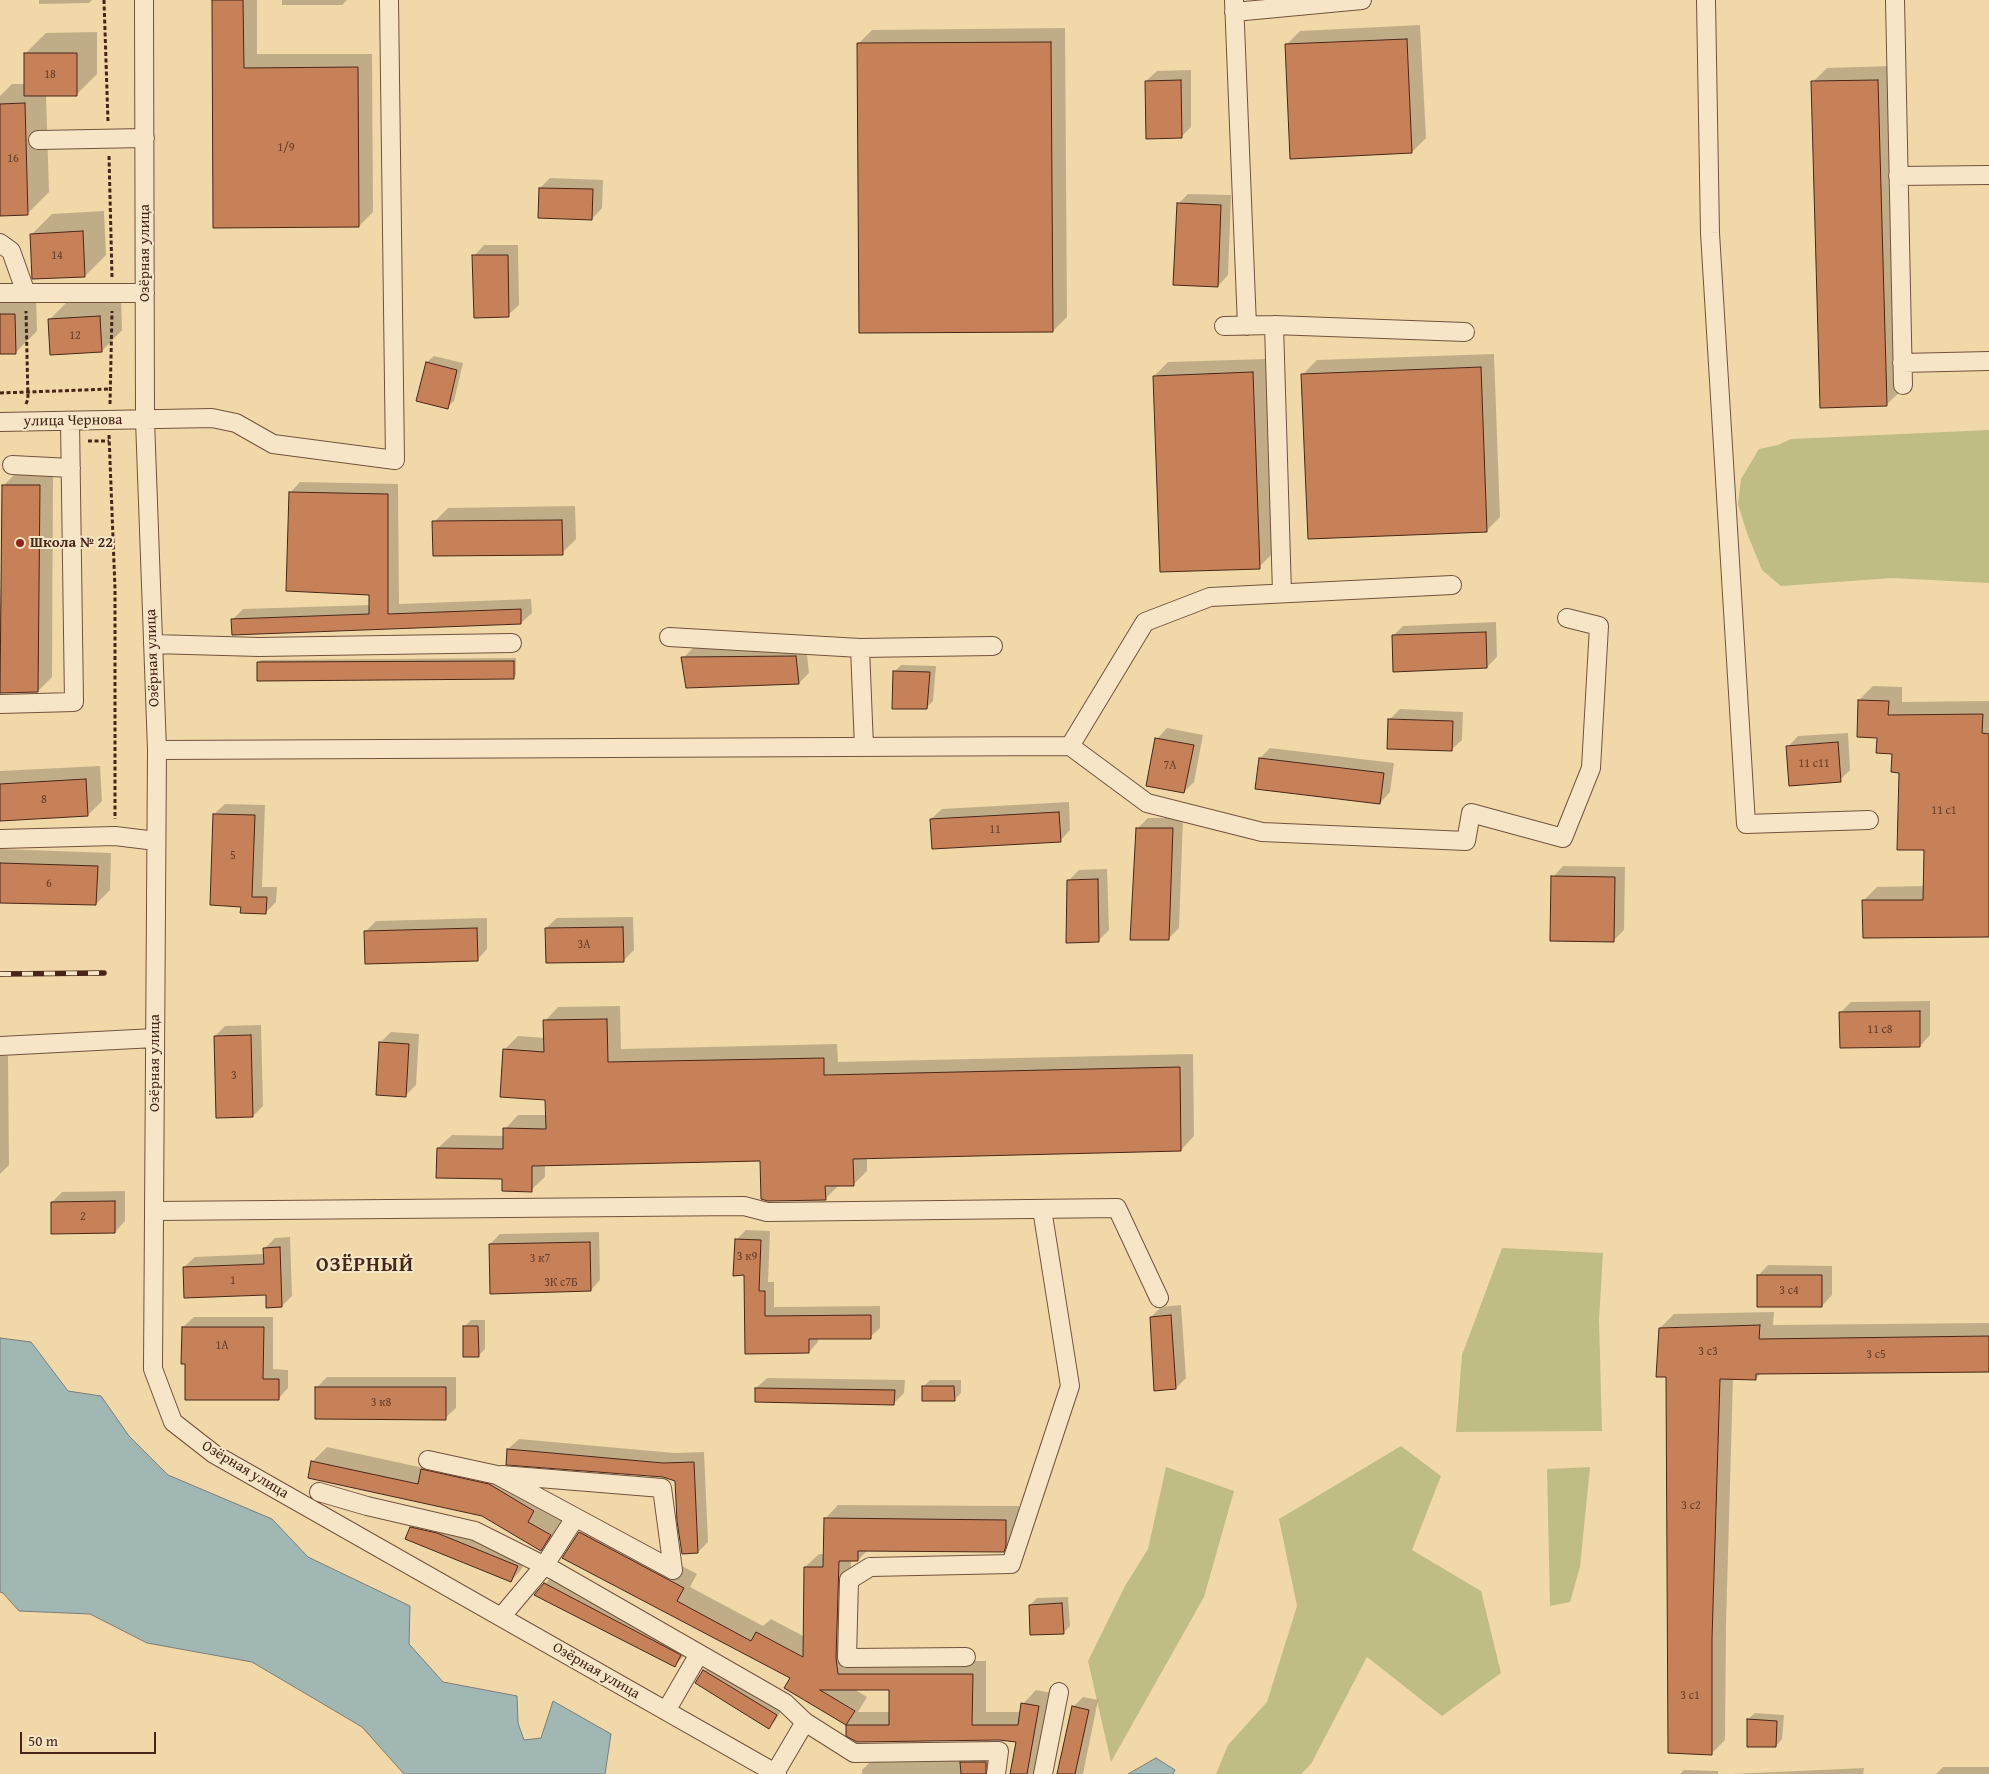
<!DOCTYPE html>
<meta charset="utf-8">
<style>
body{margin:0}
#map{position:relative;width:1989px;height:1774px;overflow:hidden;background:#f1d8a9;font-family:"Gentium Book Plus",serif}
canvas{display:block}
.scale{position:absolute;left:20px;top:1732px;width:136px;height:22px;box-sizing:border-box;border:2px solid #472619;border-top:0;padding-left:6px;font-size:15px;line-height:18px;white-space:nowrap;color:#472619;-webkit-text-stroke:4px #f6e6c7;paint-order:stroke}
</style>
<div id="map">
<canvas width="1989" height="1774"></canvas>
<div class="scale">50 m</div>
</div>
<script>
const context = document.querySelector('canvas').getContext('2d');
context.lineJoin = 'round';
function fill(path, color) { context.fillStyle = color; context.fill(path, 'evenodd'); }
const poly = rows => new Path2D(rows.map(r => 'M' + r).join(''));
function strokePath(path, color, width, dash) { context.strokeStyle = color; context.lineWidth = width; context.lineCap = dash ? 'butt' : 'round'; context.setLineDash(dash || []); context.stroke(path); }
function drawText(font, color, halo, rows, align = 'center') {
  context.font = font + ' "Gentium Book Plus",serif'; context.lineWidth = 4; context.setLineDash([]); context.textBaseline = 'middle'; context.strokeStyle = halo; context.fillStyle = color; for (const [text, x, y, turn = 0] of rows) {
    context.save(); context.translate(x, y); context.rotate((+turn || 0) * Math.PI / 180); context.textAlign = isNaN(turn) ? turn : align; if (halo) context.strokeText(text, 0, 0); context.fillText(text, 0, 0); context.restore();
  }
}
const green = poly([
 [1989,430,1989,583,1892,578,1781,586,1762,570,1747,533,1738,504,1741,479,1759,449,1778,445,1791,439],
 [1502,1248,1603,1253,1599,1320,1602,1431,1456,1432,1462,1355],
 [1401,1446,1441,1476,1412,1550,1481,1591,1501,1673,1442,1716,1367,1657,1311,1764,1301,1774,1216,1774,1228,1745,1267,1702,1297,1606,1279,1519],
 [1166,1467,1234,1491,1204,1597,1111,1762,1088,1661,1125,1586,1148,1549],
 [1590,1467,1580,1567,1570,1602,1550,1606,1547,1469]
]);
const water = poly([
 [0,1338,31,1342,68,1391,101,1396,129,1436,168,1475,272,1519,308,1557,410,1606,409,1644,443,1682,517,1696,518,1723,524,1740,541,1738,553,1701,611,1734,605,1774,404,1774,362,1727,252,1662,147,1643,90,1614,19,1611,3,1593,0,1592,0,1338],
 [1156,1758,1175,1770,1173,1774,1128,1774,1156,1758]
]);
const shadow = poly([
 [39,0,92,0,89,3,39,4],
 [213,0,257,0,257,54,372,54,373,212,359,226,215,227],
 [282,0,347,0,342,5,282,5],
 [1420,25,1426,138,1412,152,1286,45,1300,31],
 [1065,28,1067,317,1053,331,858,44,872,30],
 [97,32,97,74,76,95,46,95,49,192,28,213,0,214,0,96,12,84,26,84,25,54,46,33],
 [1892,66,1901,391,1887,404,1813,82,1827,68],
 [1191,70,1191,127,1181,137,1146,81,1157,71],
 [550,178,603,180,602,208,592,219,540,188],
 [1188,194,1231,195,1228,275,1218,286,1178,204],
 [104,211,106,255,85,276,31,235,52,214],
 [484,245,518,245,519,305,508,315,474,256],
 [36,293,37,331,16,352,0,353,0,295],
 [121,296,122,330,102,351,49,320,70,299],
 [1494,354,1500,517,1486,531,1303,374,1317,360],
 [434,356,463,363,454,401,447,407,417,400,427,362],
 [1266,359,1273,553,1259,567,1154,376,1168,362],
 [17,472,53,472,52,677,38,691,2,626,0,626,3,486],
 [300,482,398,484,399,604,531,599,532,613,521,623,232,620,243,609,371,605,371,594,290,493],
 [575,506,576,539,562,553,434,522,448,508],
 [1496,622,1497,657,1487,667,1393,636,1403,626],
 [806,646,809,673,799,683,683,658,693,648],
 [516,658,516,675,513,678,258,663,261,660],
 [901,665,936,666,933,701,926,708,894,672],
 [1873,686,1902,687,1902,702,1989,701,1989,936,1863,901,1877,887,1924,886,1925,848,1901,771,1893,753,1878,737,1859,700],
 [1400,709,1463,712,1462,740,1451,750,1389,720],
 [1167,728,1203,735,1194,782,1184,792,1157,739],
 [1848,733,1850,770,1840,780,1788,747,1798,736],
 [1270,748,1394,763,1390,792,1380,803,1260,758],
 [100,766,102,801,88,815,0,820,0,771],
 [1069,802,1070,830,1060,841,931,819,942,809],
 [225,804,265,805,262,887,277,887,276,902,266,912,242,905,214,814],
 [1148,818,1183,818,1179,928,1168,939,1138,828],
 [0,849,111,853,110,890,96,904,0,901],
 [1563,866,1625,867,1624,930,1613,941,1553,877],
 [1107,869,1109,930,1099,940,1068,881,1079,870],
 [633,917,634,950,623,961,546,928,557,918],
 [487,918,487,949,477,960,365,932,376,921],
 [1930,1001,1930,1035,1920,1046,1840,1013,1851,1002],
 [620,1006,621,1049,837,1044,838,1062,1193,1054,1194,1136,1181,1150,867,1157,867,1171,853,1185,839,1185,825,1199,761,1160,545,1164,545,1177,531,1190,438,1148,452,1135,504,1136,505,1129,518,1115,547,1115,546,1099,504,1050,518,1036,545,1038,545,1021,558,1007],
 [261,1025,263,1106,253,1116,215,1036,225,1026],
 [391,1032,419,1034,416,1085,405,1096,380,1043],
 [0,1056,8,1056,9,1165,0,1174],
 [125,1191,125,1221,115,1232,52,1202,62,1192],
 [746,1230,770,1231,768,1282,774,1282,774,1307,880,1306,880,1328,870,1337,818,1338,818,1342,809,1352,746,1352,745,1274,736,1240],
 [599,1232,600,1280,591,1290,490,1244,500,1234],
 [290,1237,292,1296,282,1306,267,1294,184,1267,195,1257,265,1254,265,1248,275,1238],
 [1768,1265,1832,1266,1832,1295,1822,1306,1758,1276],
 [1181,1305,1186,1378,1176,1388,1151,1317,1161,1307],
 [1774,1312,1773,1325,1989,1323,1989,1371,1761,1373,1755,1379,1733,1378,1726,1625,1725,1740,1711,1754,1668,1376,1660,1328,1674,1314],
 [194,1317,273,1317,273,1369,288,1370,288,1388,278,1399,186,1363,183,1327],
 [471,1320,485,1320,485,1349,478,1356,464,1327],
 [327,1377,456,1377,456,1408,445,1418,317,1387],
 [767,1378,905,1380,904,1393,894,1403,756,1388],
 [930,1380,961,1380,961,1393,954,1400,923,1387],
 [519,1439,674,1453,704,1452,708,1542,698,1552,677,1480,663,1476,508,1449],
 [327,1447,424,1468,436,1456,503,1471,564,1521,555,1535,541,1549,482,1515,313,1461],
 [838,1505,1019,1506,1019,1531,1017,1537,1003,1551,868,1550,858,1560,851,1560,850,1643,851,1661,986,1661,986,1712,1021,1712,1023,1704,1036,1690,1052,1693,1038,1774,1012,1774,1018,1741,999,1739,848,1735,847,1724,785,1687,791,1678,564,1557,580,1533,593,1519,697,1574,690,1587,763,1626,771,1619,805,1637,805,1567,819,1554,825,1554,825,1519],
 [854,1689,891,1689,890,1712,858,1712,867,1697],
 [422,1517,527,1556,521,1570,511,1581,411,1528],
 [555,1573,685,1655,674,1666,545,1584],
 [1068,1597,1070,1626,1063,1633,1030,1605,1037,1598],
 [711,1664,783,1708,775,1721,769,1727,704,1671],
 [1083,1697,1098,1700,1083,1774,1058,1774,1073,1707],
 [1755,1713,1784,1715,1782,1739,1776,1746,1748,1719],
 [996,1752,997,1774,862,1774,862,1770,872,1760],
 [1943,1767,1989,1767,1989,1774,1936,1774],
 [1864,1768,1863,1774,1731,1774],
 [1684,1770,1718,1771,1718,1774,1680,1774]
]);
const building = poly([
 [212,0,243,0,244,68,358,67,359,227,213,228,212,0],
 [1407,39,1412,153,1290,159,1285,44,1407,39],
 [1051,42,1053,332,859,333,857,43,1051,42],
 [24,53,77,53,77,96,24,96,24,53],
 [1181,80,1182,138,1146,139,1145,81,1181,80],
 [1878,80,1887,406,1820,408,1811,81,1878,80],
 [25,103,28,215,0,216,0,104,25,103],
 [539,188,593,189,592,220,538,218,539,188],
 [1177,203,1221,205,1218,287,1173,285,1177,203],
 [83,231,85,277,32,279,30,234,83,231],
 [472,255,508,255,509,317,474,318,472,255],
 [0,314,15,314,16,354,0,354,0,314],
 [100,316,102,352,50,355,48,319,100,316],
 [426,362,457,370,448,409,416,401,426,362],
 [1481,367,1487,532,1308,539,1301,374,1481,367],
 [1253,372,1260,569,1160,572,1153,376,1253,372],
 [2,485,40,485,38,692,0,693,2,485],
 [289,492,388,494,388,614,521,609,521,624,232,635,231,619,369,614,369,595,286,591,289,492],
 [562,520,563,555,433,556,432,521,562,520],
 [1486,632,1487,668,1393,672,1392,635,1486,632],
 [796,656,799,684,686,688,681,657,796,656],
 [514,661,514,679,257,681,257,662,514,661],
 [893,671,930,672,927,709,892,709,893,671],
 [1858,700,1889,701,1888,715,1983,714,1982,733,1989,734,1989,937,1863,938,1862,900,1923,900,1924,850,1897,850,1899,773,1891,772,1892,754,1876,753,1877,738,1857,737,1858,700],
 [1388,719,1453,721,1452,751,1387,749,1388,719],
 [1155,738,1194,745,1184,793,1146,786,1155,738],
 [1838,742,1841,782,1789,786,1786,746,1838,742],
 [1259,758,1384,773,1380,804,1255,789,1259,758],
 [86,779,88,816,0,821,0,784,86,779],
 [1059,812,1061,842,932,849,930,819,1059,812],
 [213,814,255,815,252,897,267,897,266,914,240,913,241,907,210,905,213,814],
 [1136,828,1173,828,1169,940,1130,940,1136,828],
 [0,863,98,866,96,905,0,903,0,863],
 [1551,876,1615,877,1614,942,1550,941,1551,876],
 [1098,879,1099,942,1066,943,1067,880,1098,879],
 [623,927,624,962,546,963,545,928,623,927],
 [477,928,478,961,365,964,364,931,477,928],
 [1920,1011,1920,1047,1840,1048,1839,1012,1920,1011],
 [607,1019,608,1062,824,1058,824,1075,1180,1067,1181,1151,853,1159,854,1186,825,1186,826,1200,768,1201,761,1199,760,1161,532,1166,532,1192,502,1191,502,1179,436,1178,437,1148,503,1149,503,1128,546,1129,545,1100,500,1097,503,1049,544,1052,543,1020,607,1019],
 [251,1035,253,1117,216,1118,214,1036,251,1035],
 [379,1042,409,1044,406,1097,376,1095,379,1042],
 [115,1201,115,1233,51,1234,51,1202,115,1201],
 [735,1239,761,1240,759,1291,765,1291,765,1316,871,1315,871,1339,809,1339,809,1353,745,1354,744,1275,733,1276,735,1239],
 [590,1242,591,1291,490,1294,489,1244,590,1242],
 [280,1247,282,1307,266,1308,266,1295,184,1298,183,1267,264,1264,263,1248,280,1247],
 [1757,1275,1822,1275,1822,1307,1757,1307,1757,1275],
 [1171,1315,1176,1389,1154,1391,1150,1317,1171,1315],
 [1760,1325,1759,1339,1989,1336,1989,1372,1756,1374,1756,1380,1720,1379,1712,1639,1712,1755,1668,1753,1666,1377,1656,1377,1659,1328,1760,1325],
 [463,1326,478,1326,479,1357,463,1357,463,1326],
 [182,1327,264,1327,263,1379,279,1379,279,1400,185,1400,185,1364,181,1364,182,1327],
 [922,1386,954,1386,955,1401,922,1401,922,1386],
 [315,1387,446,1387,446,1420,315,1419,315,1387],
 [755,1388,895,1390,894,1405,755,1402,755,1388],
 [507,1449,663,1463,694,1462,698,1553,682,1554,677,1521,675,1481,663,1477,506,1465,507,1449],
 [311,1461,418,1484,421,1469,489,1484,534,1511,528,1522,551,1535,541,1551,482,1516,308,1478,311,1461],
 [824,1518,1006,1520,1006,1546,1004,1552,858,1551,858,1561,839,1561,836,1658,838,1674,973,1674,972,1725,1018,1725,1021,1703,1039,1706,1027,1774,1010,1774,1016,1742,999,1740,857,1742,846,1736,846,1725,784,1688,790,1678,562,1558,579,1532,684,1588,677,1601,751,1641,756,1632,803,1657,804,1567,823,1567,824,1518],
 [820,1690,889,1690,889,1725,846,1725,855,1711,820,1690],
 [410,1527,437,1533,518,1566,511,1582,405,1539,410,1527],
 [544,1583,681,1655,675,1667,534,1595,544,1583],
 [1062,1603,1064,1634,1030,1635,1029,1605,1062,1603],
 [703,1670,777,1715,769,1729,695,1683,703,1670],
 [1072,1706,1089,1710,1075,1774,1057,1774,1072,1706],
 [1747,1719,1777,1721,1776,1747,1747,1747,1747,1719],
 [960,1762,986,1762,986,1774,961,1774,960,1762]
]);
const path = poly([
 [104,0,108,122],
 [109,156,112,277],
 [0,393,111,389],
 [26,404,28,399,26,311],
 [110,404,112,311],
 [109,435,115,589,115,819],
 [88,441,109,441]
]);
const minor = poly([
 [144,0,145,420,157,750,153,1369,173,1422,214,1454,777,1774],
 [1234,0,1247,326],
 [1706,0,1710,233,1746,824,1869,820],
 [1895,0,1903,385],
 [1234,12,1362,0],
 [38,140,145,138],
 [1898,176,1989,175],
 [0,243,11,251,26,293],
 [0,293,145,293],
 [1274,325,1282,593],
 [1224,326,1274,325,1465,332],
 [1902,363,1989,361],
 [0,422,212,418,236,423,273,444,395,460,389,0],
 [12,465,71,468],
 [669,637,860,648,993,646],
 [153,644,259,647,512,643],
 [860,648,864,747],
 [0,704,74,702,70,421],
 [1070,746,1145,622,1210,597,1452,585],
 [157,750,1070,746,1147,803,1262,832,1466,841,1471,813,1563,838,1591,768,1599,626,1567,618],
 [0,839,115,836,156,841],
 [0,1046,155,1038],
 [154,1211,744,1206,767,1212,1117,1208,1159,1298],
 [428,1460,497,1475,673,1570],
 [502,1475,662,1488,673,1570],
 [319,1492,367,1506,475,1531,555,1571,785,1703,805,1722,854,1753,999,1751,996,1774],
 [501,1617,544,1566,575,1518],
 [966,1657,847,1658,849,1580,870,1567,1011,1564,1070,1386,1042,1209],
 [666,1711,699,1654],
 [775,1773,805,1722],
 [1043,1774,1059,1692]
]);
const rail = poly([
 [0,974,104,973]
]);
const markers = [
 [20,543,5,"#8f2418"]
];
const numberNames = [
 ["18",50,75],
 ["1/9",286,148],
 ["16",13,159],
 ["14",57,256],
 ["12",75,336],
 ["11 с11",1814,764],
 ["7А",1170,766],
 ["8",44,800],
 ["11 с1",1944,811],
 ["11",995,830],
 ["5",233,856],
 ["6",49,884],
 ["3А",584,945],
 ["11 с8",1880,1030],
 ["3",234,1076],
 ["2",83,1217],
 ["3 к9",747,1257],
 ["3 к7",540,1259],
 ["1",233,1281],
 ["3К с7Б",561,1283],
 ["3 с4",1789,1291],
 ["1А",222,1346],
 ["3 с3",1708,1352],
 ["3 с5",1876,1355],
 ["3 к8",381,1403],
 ["3 с2",1691,1506],
 ["3 с1",1690,1696]
];
const streetNames = [
 ["Озёрная улица",145,253,-90],
 ["улица Чернова",73,421,-1],
 ["Озёрная улица",153,658,-92],
 ["Озёрная улица",155,1063,-90],
 ["Озёрная улица",245,1470,31],
 ["Озёрная улица",596,1671,30]
];
const poiNames = [
 ["Школа № 22",30,543]
];
const districtNames = [
 ["ОЗЁРНЫЙ",365,1266]
];
fill(green, '#c0bd84');
fill(water, '#a0b7b4');
strokePath(water, '#7c7d76', 1);
fill(shadow, '#0003');
fill(building, '#c78158');
strokePath(building, '#472619', 1);
strokePath(minor, '#72523d', 20);
strokePath(path, '#472619', 3, [4, 2.5]);
strokePath(minor, '#f6e6c7', 18);
strokePath(rail, '#472619', 5.5);
strokePath(rail, '#f6e6c7', 4, [11]);
for (const [x, y, r, color] of markers) { const dot = new Path2D(); dot.arc(x, y, r, 0, 2 * Math.PI); context.fillStyle = color; context.fill(dot); strokePath(dot, '#f6e6c7', 2); }
drawText('12px', '#673d29', null, numberNames);
drawText('15px', '#472619', '#f6e6c7', streetNames);
drawText('bold 15px', '#472619', '#f6e6c7', poiNames, 'left');
context.letterSpacing = '1px';
drawText('bold 20px', '#472619', '#f6e6c7', districtNames);
context.letterSpacing = '0px';
</script>
